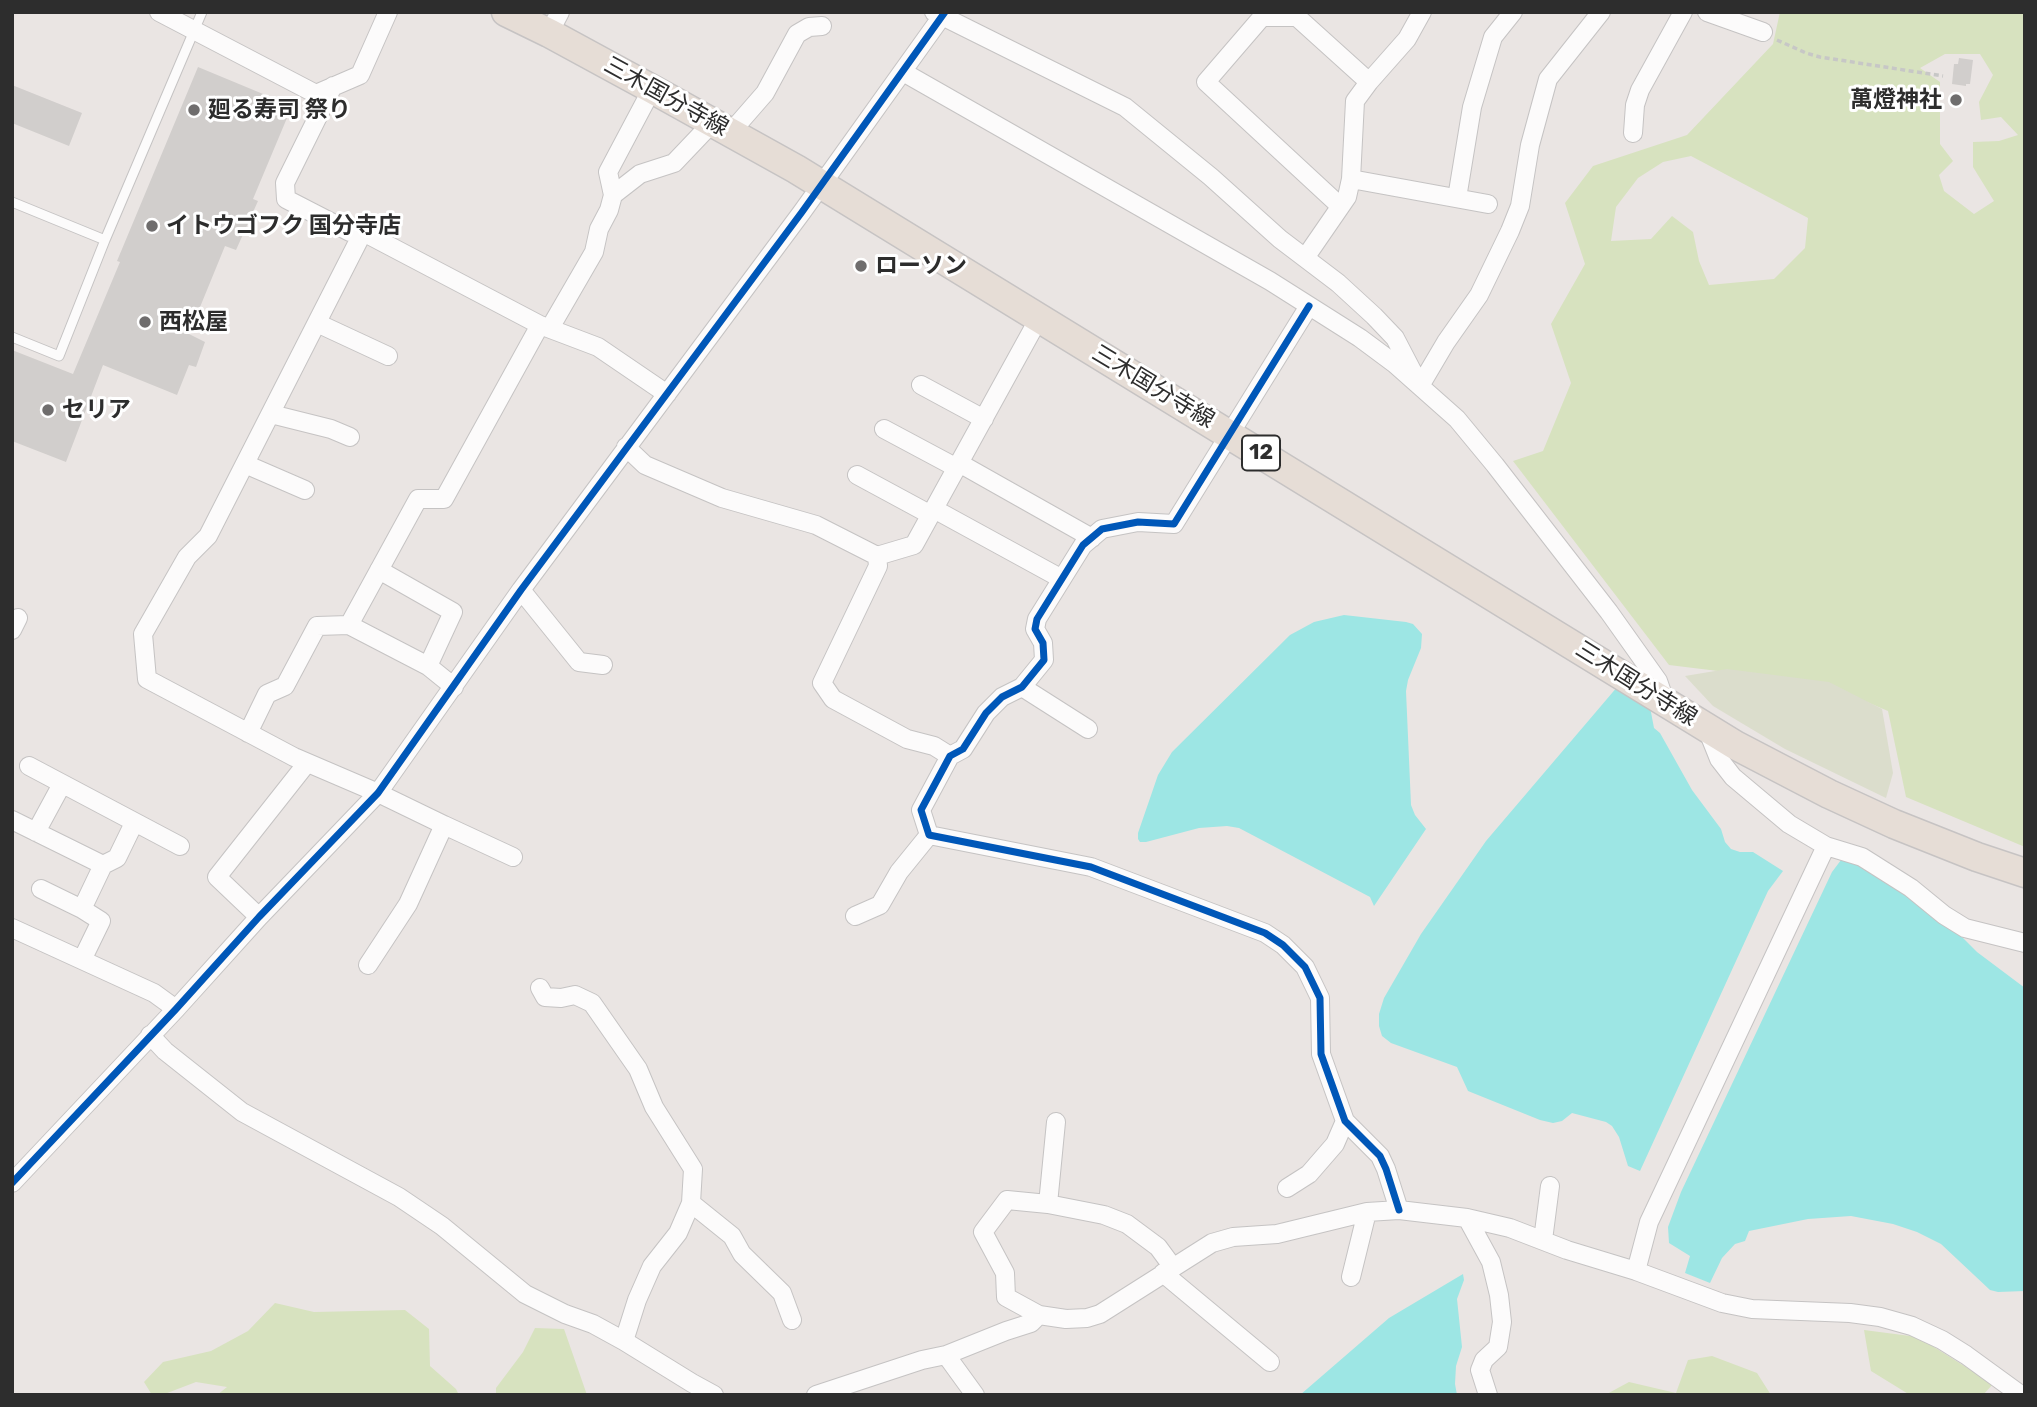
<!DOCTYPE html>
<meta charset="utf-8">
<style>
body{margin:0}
#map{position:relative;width:2037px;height:1407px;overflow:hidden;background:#eae5e3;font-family:Rubik,sans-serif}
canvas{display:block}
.frame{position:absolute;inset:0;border:14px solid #2d2d2d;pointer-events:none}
</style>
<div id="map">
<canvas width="2037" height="1407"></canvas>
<div class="frame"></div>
</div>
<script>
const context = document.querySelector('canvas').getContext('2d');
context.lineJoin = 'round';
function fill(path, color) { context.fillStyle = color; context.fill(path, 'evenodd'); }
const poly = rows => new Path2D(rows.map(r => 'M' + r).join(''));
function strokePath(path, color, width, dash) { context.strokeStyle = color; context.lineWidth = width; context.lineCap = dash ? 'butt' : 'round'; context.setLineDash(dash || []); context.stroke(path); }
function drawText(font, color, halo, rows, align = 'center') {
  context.font = font + ' Rubik,"Noto Sans JP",sans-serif'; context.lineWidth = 6; context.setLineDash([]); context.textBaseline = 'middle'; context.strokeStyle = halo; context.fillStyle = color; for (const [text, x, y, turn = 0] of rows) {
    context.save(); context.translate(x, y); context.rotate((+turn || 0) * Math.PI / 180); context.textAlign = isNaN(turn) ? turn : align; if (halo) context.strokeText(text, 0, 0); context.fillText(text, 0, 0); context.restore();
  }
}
const green = poly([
 [1780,12,2025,12,2025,847,1906,797,1888,711,1824,684,1669,665,1513,461,1543,451,1571,383,1551,324,1585,264,1565,203,1593,166,1687,135,1773,44],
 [1945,54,1980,54,1993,75,1979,102,1981,120,2001,117,2018,135,1999,141,1973,142,1973,167,1994,201,1974,214,1944,191,1939,175,1953,161,1940,144,1940,82,1920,68],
 [1691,156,1808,218,1805,248,1774,279,1709,285,1699,261,1693,232,1672,216,1651,239,1611,241,1616,207,1638,178,1663,162],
 [275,1303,314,1312,405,1310,429,1329,430,1366,456,1389,459,1395,217,1395,227,1387,196,1382,162,1395,152,1395,144,1382,163,1362,211,1351,248,1331],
 [535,1328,564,1329,587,1395,496,1395,496,1388,523,1352],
 [1864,1330,1918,1337,1993,1384,1983,1395,1910,1395,1871,1371],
 [1712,1356,1757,1373,1771,1395,1605,1395,1629,1382,1676,1393,1688,1360]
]);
const cemetery = poly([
 [1727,669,1829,682,1882,709,1893,773,1886,798,1785,749,1713,706,1685,676]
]);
const water = poly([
 [1344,615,1406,622,1413,624,1422,634,1421,648,1408,680,1406,691,1411,805,1415,815,1426,829,1374,906,1370,897,1239,828,1227,826,1199,828,1146,842,1140,842,1138,839,1138,833,1158,775,1172,752,1290,635,1314,622],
 [1618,686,1650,707,1654,728,1660,733,1692,790,1721,829,1725,842,1731,849,1740,852,1753,852,1783,871,1768,891,1640,1171,1628,1166,1619,1137,1612,1126,1606,1122,1572,1113,1562,1121,1553,1123,1540,1120,1468,1091,1457,1067,1391,1043,1382,1036,1379,1026,1379,1014,1384,998,1421,934,1486,841],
 [1848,859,1885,879,1960,935,1977,952,2025,988,2025,1291,1998,1292,1990,1290,1941,1244,1917,1232,1893,1224,1851,1216,1808,1219,1749,1231,1745,1241,1735,1244,1722,1258,1710,1283,1685,1273,1690,1256,1669,1243,1668,1227,1681,1192,1832,872,1841,860],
 [1463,1274,1464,1280,1457,1299,1462,1347,1456,1366,1455,1384,1457,1395,1300,1395,1389,1318]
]);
const building = poly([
 [1959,58,1973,60,1970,84,1966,84,1966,86,1952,84,1954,64,1958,64],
 [198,67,292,106,253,199,258,201,236,250,225,246,189,334,205,342,196,367,189,365,177,395,103,365,66,462,12,441,12,350,73,374,120,262,117,261],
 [12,85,82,113,69,146,12,123]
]);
const path = poly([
 [1777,40,1806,53,1820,57,1943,76]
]);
const lane = poly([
 [12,202,105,240,202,12],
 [12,337,59,356,105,240]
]);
const street = poly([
 [159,12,316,94,360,75,388,12],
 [934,12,1125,107,1211,177,1280,239,1338,283,1374,316,1395,338,1420,386,1446,342,1479,295,1510,231,1520,206,1530,145,1548,79,1601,12],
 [1707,12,1763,32],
 [549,33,560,12],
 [903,72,1270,281,1360,338,1395,364,1457,419,1495,465,1609,612,1658,681,1665,701],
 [333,86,285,183,286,199,350,232,363,232,540,325,598,347,667,394],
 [731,132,765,93,797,34,809,27,822,26],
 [1633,133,1635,105,1640,90,1683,12],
 [1351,179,1488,204],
 [613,195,640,174,674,163,713,122],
 [1457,198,1472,107,1493,37,1513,12],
 [1340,206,1206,82,1262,17,1297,17,1369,82],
 [363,232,208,536,187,557,143,634,147,679,294,757,378,793,444,825,408,904,368,965],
 [1305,258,1347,197,1351,179,1355,101,1369,82,1407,39,1422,12],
 [1309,306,1174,524,1138,522,1102,529,1083,545,1037,619,1035,629,1043,643,1044,660,1022,687,1002,697,986,713,963,749,950,756,921,810,929,835,1091,867,1265,933,1283,945,1305,967,1320,998,1321,1054,1345,1121,1380,1156,1386,1169,1399,1210],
 [317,323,388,356],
 [550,328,594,252,599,229,609,210,613,195,608,172,652,89],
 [921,385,984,419],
 [271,414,331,429,350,437],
 [884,429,957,468],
 [626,447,645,465,722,498,816,525,877,556,878,566,822,683,833,699,907,739,934,746,950,756],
 [959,463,1092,538],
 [245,464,305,490],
 [857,475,931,515],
 [934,509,1062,579],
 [877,556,914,545,1039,318],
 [379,570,453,612,428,666],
 [521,590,579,662,603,665],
 [12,630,18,618],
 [454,687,428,666,349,625,418,499,444,499,540,325],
 [1022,687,1088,729],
 [1707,729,1719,759,1733,777,1789,824,1826,846,1862,857,1911,888,1944,915,1965,928,2025,943],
 [248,733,267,694,285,686,317,626,349,625],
 [29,766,180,846],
 [12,820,103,865],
 [444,825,513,857],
 [36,832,62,784],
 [41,889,82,909],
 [855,916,880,905,899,872,929,835],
 [259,917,217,877,307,763],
 [12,928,154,993,176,1009],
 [82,960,101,921,82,909,103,865,117,858,134,823],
 [540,988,545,997,561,998,575,995,592,1003,638,1069,654,1107,693,1169,691,1203],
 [150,1035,165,1051,242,1112,399,1197,442,1226,525,1294,565,1314,593,1324,624,1341,692,1383,714,1395],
 [1056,1122,1048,1204,1104,1215,1127,1224,1158,1247,1172,1266],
 [12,1183,176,1009,259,917,378,793,521,590,802,212,945,12],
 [1287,1188,1309,1174,1335,1144,1345,1121],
 [1467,1218,1491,1262,1499,1295,1502,1322,1498,1347,1484,1360,1480,1370,1488,1395],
 [1543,1240,1550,1186],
 [1636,1271,1649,1222,1826,846],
 [1163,1273,1270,1362],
 [1351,1277,1367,1212],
 [1039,1315,1006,1297,1005,1273,983,1232,1007,1200,1048,1204],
 [624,1341,637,1300,652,1266,678,1233,691,1203,732,1236,742,1254,782,1293,792,1320],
 [946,1355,975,1395],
 [816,1395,922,1360,946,1355,1006,1331,1031,1323,1039,1315,1066,1319,1087,1318,1100,1314,1212,1243,1233,1237,1277,1234,1367,1212,1399,1210,1467,1218,1510,1228,1567,1250,1636,1271,1722,1303,1752,1309,1850,1313,1880,1317,1912,1326,1942,1340,1966,1355,2021,1395]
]);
const primary = poly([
 [506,12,549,33,652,89,796,169,1735,745,1829,794,1894,824,1977,857,2025,873]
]);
const cycleway = poly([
 [1309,306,1174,524,1138,522,1102,529,1083,545,1037,619,1035,629,1043,643,1044,660,1022,687,1002,697,986,713,963,749,950,756,921,810,929,835,1091,867,1265,933,1283,945,1305,967,1320,998,1321,1054,1345,1121,1380,1156,1386,1169,1399,1210],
 [12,1183,176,1009,259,917,378,793,521,590,802,212,945,12]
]);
const markers = [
 [1956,100,7,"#6f6d6d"],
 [194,110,7,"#6f6d6d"],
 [152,226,7,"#6f6d6d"],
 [861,266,7,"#6f6d6d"],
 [145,322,7,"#6f6d6d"],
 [48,410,7,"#6f6d6d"]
];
const shields = [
 [1261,453,38]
];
const shieldNames = [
 ["12",1261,453]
];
const streetNames = [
 ["三木国分寺線",666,97,29],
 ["三木国分寺線",1153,387,31],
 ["三木国分寺線",1636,684,32]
];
const poiNames = [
 ["萬燈神社",1942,100,"right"],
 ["廻る寿司 祭り",208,110],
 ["イトウゴフク 国分寺店",166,226],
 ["ローソン",875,266],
 ["西松屋",159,322],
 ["セリア",62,410]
];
fill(green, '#d7e2bf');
fill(cemetery, '#dbddcc');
fill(water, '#9de6e4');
fill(building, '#d1cecc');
strokePath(lane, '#c5c3c3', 11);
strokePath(street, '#c5c3c3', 20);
strokePath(primary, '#c6c3c3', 31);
strokePath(path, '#c7c7c6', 3.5, [5, 3.5]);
strokePath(lane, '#fcfbfb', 9);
strokePath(street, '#fcfbfb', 18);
strokePath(primary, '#e6ddd6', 28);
strokePath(cycleway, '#0057b8', 7);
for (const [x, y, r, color] of markers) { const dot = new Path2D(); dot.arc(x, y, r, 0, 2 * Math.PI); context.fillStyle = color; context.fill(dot); strokePath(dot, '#fff', 2.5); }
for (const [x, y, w] of shields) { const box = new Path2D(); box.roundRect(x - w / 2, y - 17.5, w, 35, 5); context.fillStyle = '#fff'; context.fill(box); strokePath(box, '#2d2d2d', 2); }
drawText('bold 21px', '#2d2d2d', null, shieldNames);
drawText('23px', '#2d2d2d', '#fff', streetNames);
drawText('bold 23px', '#2d2d2d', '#fff', poiNames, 'left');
</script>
